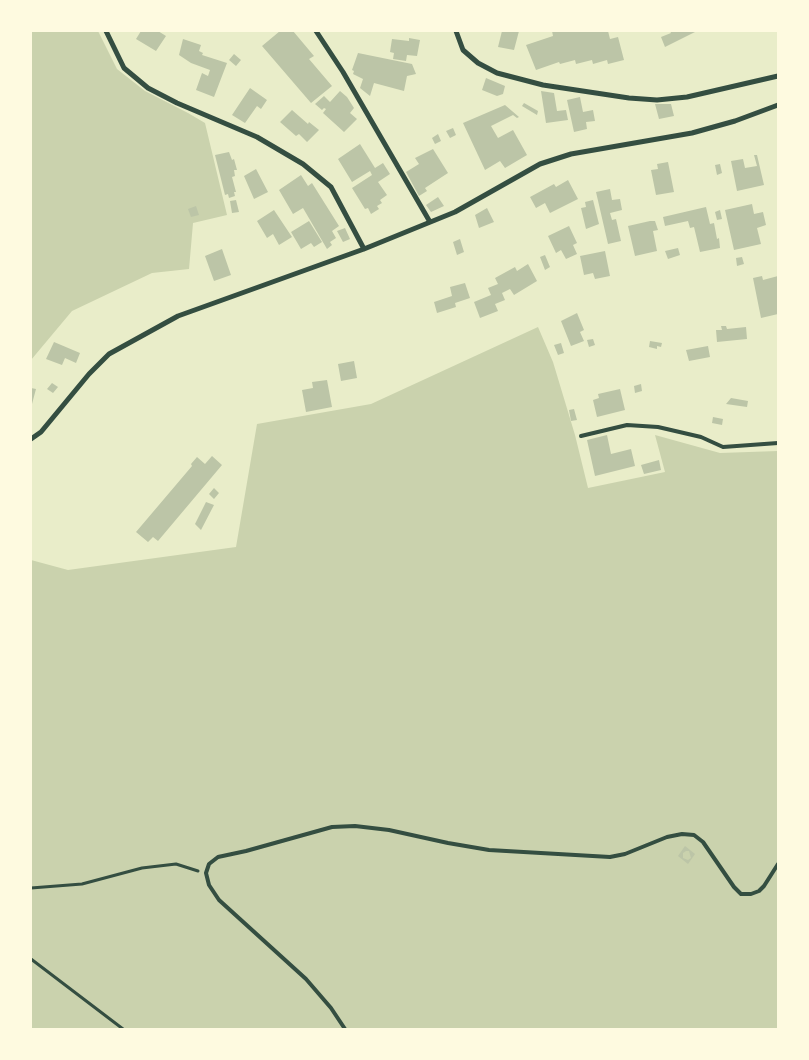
<!DOCTYPE html>
<style>
body{margin:0}
#map{position:relative;width:809px;height:1060px;overflow:hidden;background:#e9edc9;font-family:"DejaVu Sans",sans-serif}
canvas{display:block}
.frame{position:absolute;inset:0;border:32px solid #fefae0;pointer-events:none}
</style>
<div id="map">
<canvas width="809" height="1060"></canvas>
<div class="frame"></div>
</div>
<script>
const context = document.querySelector('canvas').getContext('2d');
context.lineJoin = 'round';
function fill(path, color) { context.fillStyle = color; context.fill(path, 'evenodd'); }
const poly = rows => new Path2D(rows.map(r => 'M' + r).join(''));
function strokePath(path, color, width, dash) { context.strokeStyle = color; context.lineWidth = width; context.lineCap = dash ? 'butt' : 'round'; context.setLineDash(dash || []); context.stroke(path); }
const green = poly([
 [31,31,98,31,117,69,145,91,188,113,205,123,227,215,193,223,189,269,152,273,72,311,31,360],
 [538,327,553,362,575,435,588,488,665,472,655,435,720,453,778,451,778,1029,31,1029,31,560,68,570,236,547,257,424,371,404]
]);
const building = poly([
 [141,31,158,31,166,36,156,51,136,39],
 [280,31,293,31,314,56,309,59,332,86,311,103,262,46],
 [502,31,519,31,514,50,498,47],
 [552,31,608,31,610,39,618,37,624,60,608,64,607,60,593,64,592,60,576,64,575,60,560,64,559,62,536,70,526,45,553,36],
 [670,31,697,31,665,47,661,37,671,33],
 [409,38,420,40,417,56,407,55,406,61,393,59,394,53,390,52,392,39,409,41],
 [183,39,201,45,199,51,203,53,202,55,227,63,214,97,196,90,202,73,208,76,210,70,191,63,179,55],
 [358,53,412,64,416,74,407,76,404,91,374,83,370,96,360,88,363,79,353,74,354,71,352,70],
 [234,54,241,60,236,66,229,60],
 [486,78,505,86,503,94,497,96,482,90],
 [250,88,267,100,261,109,257,106,245,123,232,115],
 [340,91,347,97,354,108,350,113,357,119,344,132,323,113,326,109,324,108,322,110,315,104,324,96,330,102],
 [541,91,554,93,557,111,566,110,568,120,546,123],
 [580,97,583,112,593,110,595,121,586,122,587,129,574,132,567,100],
 [524,103,538,111,537,115,522,106],
 [655,104,671,104,674,116,659,119],
 [505,105,519,117,517,118,513,115,491,126,498,138,513,130,527,155,505,168,500,161,485,170,463,123],
 [292,110,308,124,309,122,319,130,307,142,299,134,296,136,280,122],
 [453,128,456,135,450,138,446,131],
 [438,134,441,141,435,144,432,138],
 [360,144,375,168,383,163,390,174,378,182,387,195,380,200,382,203,377,206,379,209,371,214,368,208,365,209,352,188,372,175,370,171,352,182,338,159],
 [433,149,448,173,425,188,427,191,419,196,406,172,419,164,415,158],
 [229,152,232,160,234,159,237,170,234,170,235,176,232,177,236,192,234,192,235,196,229,198,228,194,225,195,215,155],
 [754,155,757,155,764,185,737,191,731,161,743,159,745,168,757,166],
 [668,162,674,192,656,195,651,170,658,169,657,164],
 [720,164,722,173,717,175,715,165],
 [256,169,268,192,254,199,244,176],
 [301,175,308,186,312,183,339,226,332,231,336,238,330,242,332,245,327,249,303,208,293,214,279,190],
 [568,180,578,199,550,213,545,203,536,208,530,197,554,184,556,187],
 [610,189,612,200,620,199,622,210,610,213,612,220,616,219,621,241,608,244,596,192],
 [438,197,444,206,431,212,426,205],
 [236,200,239,212,232,213,230,201],
 [593,200,599,224,586,229,581,208,586,207,585,202],
 [752,204,754,214,763,212,766,225,757,228,761,244,734,250,725,210],
 [196,206,199,215,191,217,188,209],
 [706,207,710,224,714,223,717,239,719,238,720,248,700,252,694,227,690,228,688,221,665,226,663,217],
 [487,208,494,222,479,228,475,215],
 [274,210,292,237,279,245,273,234,267,238,257,221],
 [720,210,722,219,717,220,715,212],
 [309,221,322,242,314,247,311,243,301,249,291,232],
 [650,221,655,221,658,230,653,231,657,251,635,256,628,226],
 [569,226,577,243,573,245,577,254,566,259,561,250,556,253,548,236],
 [345,228,350,239,343,242,337,231],
 [460,239,464,252,457,255,453,242],
 [678,248,680,255,668,259,665,251],
 [222,249,231,275,214,281,205,256],
 [605,251,610,276,595,279,593,273,584,275,580,256],
 [545,255,550,267,545,270,540,257],
 [742,257,744,264,737,266,736,258],
 [528,264,537,281,514,295,510,289,502,293,505,300,495,304,498,311,480,318,474,302,491,295,488,288,498,284,495,278,515,267,517,271],
 [762,276,763,280,778,276,778,314,761,318,753,278],
 [465,283,470,298,455,303,456,307,437,313,434,302,452,296,450,287],
 [577,313,584,330,580,332,584,341,571,346,561,321],
 [721,326,726,326,727,329,746,327,747,339,717,342,716,330,722,330],
 [593,339,595,345,589,347,587,340],
 [650,341,662,343,661,347,657,346,657,349,649,347],
 [54,342,80,353,76,363,65,358,62,365,46,359],
 [561,343,564,353,558,355,554,345],
 [708,346,710,357,689,361,686,350],
 [354,361,357,378,341,381,338,364],
 [327,380,332,407,306,412,302,390,313,388,312,382],
 [52,383,58,387,53,393,47,389],
 [641,384,642,391,635,393,634,386],
 [31,388,36,389,32,404,31,404],
 [620,389,625,410,597,417,593,400,599,398,598,394],
 [731,398,748,401,747,407,726,404],
 [574,409,577,420,571,421,569,410],
 [713,417,723,419,722,425,712,423],
 [607,435,611,454,631,449,635,466,595,476,587,440],
 [212,456,222,465,158,541,153,537,148,542,136,532,192,466,191,464,197,457,205,464],
 [659,460,661,470,644,474,641,465],
 [214,488,219,493,214,499,209,494],
 [206,502,214,505,201,530,195,524],
 [685,846,695,854,688,864,678,856],
 [686,851,689,851,691,858,688,860,683,858,683,853]
]);
const path = poly([
 [31,888,82,884,142,868,176,864,198,871],
 [31,959,123,1029]
]);
const service = poly([
 [581,436,627,425,658,427,701,437,723,447,778,443],
 [345,1029,331,1008,306,979,219,900,209,885,206,873,209,864,218,857,246,851,332,827,355,826,389,830,448,843,489,850,610,857,625,854,667,837,682,834,694,835,703,842,734,887,741,894,751,894,759,891,764,886,778,864]
]);
const minor = poly([
 [106,31,124,68,148,88,177,103,257,137,303,164,331,187,364,249],
 [316,31,343,72,430,222],
 [456,31,463,50,478,63,497,73,543,85,629,98,657,100,687,97,778,76],
 [31,439,41,432,89,374,109,354,178,316,364,249,455,212,540,164,571,154,692,133,735,121,778,105]
]);
fill(green, '#cad2ad');
fill(building, '#bcc5a7');
strokePath(path, '#344e41', 3);
strokePath(service, '#344e41', 4);
strokePath(minor, '#344e41', 5);
</script>
